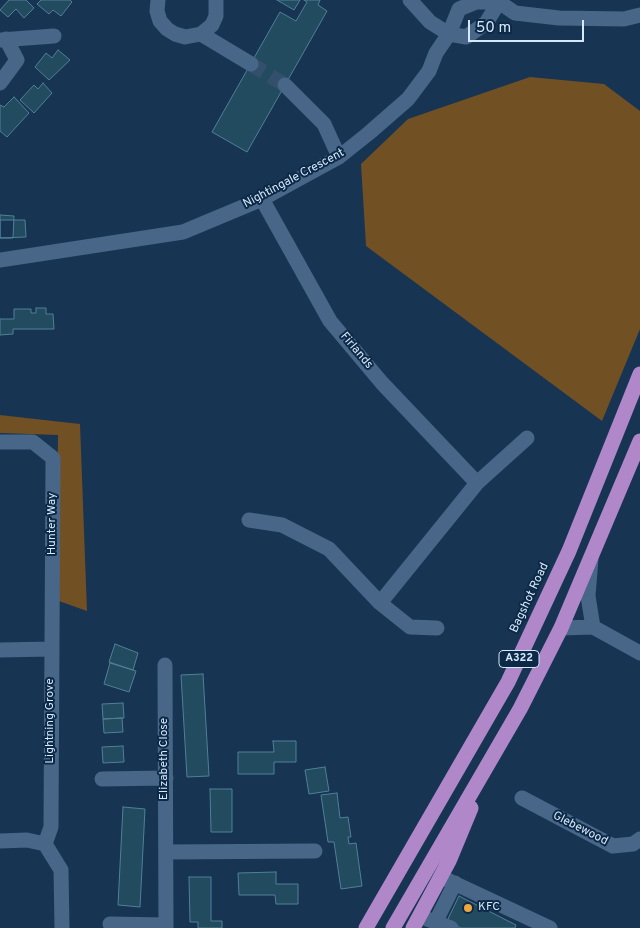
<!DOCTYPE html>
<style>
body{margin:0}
#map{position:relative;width:640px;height:928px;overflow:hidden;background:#173452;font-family:Overpass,sans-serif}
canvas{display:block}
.scale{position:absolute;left:468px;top:20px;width:116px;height:22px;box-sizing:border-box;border:2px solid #d6e8fb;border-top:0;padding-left:6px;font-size:15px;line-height:18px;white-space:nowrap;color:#d6e8fb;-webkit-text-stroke:4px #0c2947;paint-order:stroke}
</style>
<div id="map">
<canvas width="640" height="928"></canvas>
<div class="scale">50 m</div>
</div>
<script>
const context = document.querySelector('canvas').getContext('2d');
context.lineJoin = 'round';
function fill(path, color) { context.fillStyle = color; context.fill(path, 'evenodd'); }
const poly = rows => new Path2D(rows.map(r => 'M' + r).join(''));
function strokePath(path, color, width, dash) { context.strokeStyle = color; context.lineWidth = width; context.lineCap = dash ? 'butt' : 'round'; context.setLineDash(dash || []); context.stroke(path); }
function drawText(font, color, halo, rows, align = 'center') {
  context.font = font + ' Overpass,sans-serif'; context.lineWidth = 4; context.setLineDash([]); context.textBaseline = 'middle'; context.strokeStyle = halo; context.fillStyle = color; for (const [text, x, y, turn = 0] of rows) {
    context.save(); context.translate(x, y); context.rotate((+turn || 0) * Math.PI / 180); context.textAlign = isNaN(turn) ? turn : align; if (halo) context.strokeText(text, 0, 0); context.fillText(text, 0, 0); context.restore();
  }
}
const green = poly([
 [530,77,604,84,640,111,640,329,602,421,366,246,361,164,408,119],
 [0,415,80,424,87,611,56,600,58,435,0,433]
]);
const building = poly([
 [9,0,26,0,34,8,24,18,16,9,8,17,0,10,9,0],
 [41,0,70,0,72,2,61,16,53,10,49,14,37,4,41,0],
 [277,0,300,0,294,10,277,0],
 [304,0,320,0,318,5,327,11,247,152,212,132,280,12,296,21,307,2,304,0],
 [58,50,70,60,49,80,35,67,46,53,52,58,58,50],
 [43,83,52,93,34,113,20,100,34,85,38,89,43,83],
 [14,97,29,113,7,137,0,131,0,105,4,107,14,97],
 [0,215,14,216,13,238,0,238,0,215],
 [0,220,25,220,26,237,0,238,0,220],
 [36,308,46,308,46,314,53,314,54,329,13,329,13,334,0,335,0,319,14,319,14,309,31,309,31,313,36,313,36,308],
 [115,644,138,653,133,670,109,662,115,644],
 [110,663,136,671,129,692,104,684,110,663],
 [203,674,209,776,187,777,181,675,203,674],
 [123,703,124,718,103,719,102,704,123,703],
 [122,718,123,732,104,733,103,719,122,718],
 [273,741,296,741,296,762,274,762,274,774,238,774,238,752,274,752,273,741],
 [123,746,124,762,103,763,102,747,123,746],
 [325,767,329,791,309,794,305,770,325,767],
 [210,789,232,789,232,832,211,832,210,789],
 [337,793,340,818,348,817,351,837,348,837,349,844,356,843,362,886,341,889,334,842,328,842,321,795,337,793],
 [123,807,145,809,140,907,118,905,123,807],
 [276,872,276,884,298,884,298,904,276,904,275,895,239,895,238,873,276,872],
 [189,877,211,877,211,921,222,921,222,928,198,928,198,922,190,922,189,877],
 [459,896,516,925,515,928,461,928,447,921,459,896]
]);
const minorTunnel = poly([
 [251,64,285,85]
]);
const minor = poly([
 [158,0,157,11,160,21,167,29,175,34,185,37,201,34,212,25,216,16,216,0],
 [410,0,430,22,449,34,466,37,486,23,499,2],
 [201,34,251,64],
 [0,40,54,36],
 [0,83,17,60,6,39],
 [285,85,324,124,339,157],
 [262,199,330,321,382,383,477,483,527,438],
 [0,260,183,232,262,199,339,157,369,133,408,99,429,71,436,53,449,34,459,9,476,2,499,2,515,13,559,18,624,19,640,15],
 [0,442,33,442,53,458,51,827,45,844],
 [249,520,282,525,329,549,380,603,477,483],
 [591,559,588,596,593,627],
 [380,603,410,627,437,628],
 [561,628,593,627,640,653],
 [0,650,52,649],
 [165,665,166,928],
 [102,779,166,778],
 [522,798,613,846,633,844,640,839],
 [0,841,27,840,45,844,61,870,62,928],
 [166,852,315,851],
 [441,877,550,928],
 [427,919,451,928],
 [436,921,455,883],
 [110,924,165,925]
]);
const highway = poly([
 [366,928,508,682,569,551,640,374],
 [393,928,520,709,561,628,640,441],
 [413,928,449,861,471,808]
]);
const markers = [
 [468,908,5,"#f0a63e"]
];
const shields = [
 [519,659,40]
];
const shieldNames = [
 ["A322",519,659]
];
const streetNames = [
 ["Nightingale Crescent",294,179,-28],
 ["Firlands",356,351,50],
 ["Hunter Way",53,524,-90],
 ["Bagshot Road",530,598,-65],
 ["Lightning Grove",51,721,-90],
 ["Elizabeth Close",165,759,-90],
 ["Glebewood",580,829,27]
];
const poiNames = [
 ["KFC",478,908]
];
fill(green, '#715023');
fill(building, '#224b5f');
strokePath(building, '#508099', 1);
strokePath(minorTunnel, '#344f6b', 15, [15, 8]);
strokePath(minor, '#476688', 15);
strokePath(highway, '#b088ca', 15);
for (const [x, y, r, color] of markers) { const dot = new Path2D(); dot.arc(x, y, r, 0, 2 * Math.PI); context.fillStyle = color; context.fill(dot); strokePath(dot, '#0c2947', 2); }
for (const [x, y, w] of shields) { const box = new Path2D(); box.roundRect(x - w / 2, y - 8.5, w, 17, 4); context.fillStyle = '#0c2947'; context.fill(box); strokePath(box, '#d6e8fb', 1); }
drawText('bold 11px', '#d6e8fb', null, shieldNames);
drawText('12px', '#d6e8fb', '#0c2947', streetNames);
drawText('12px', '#d6e8fb', '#0c2947', poiNames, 'left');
</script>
